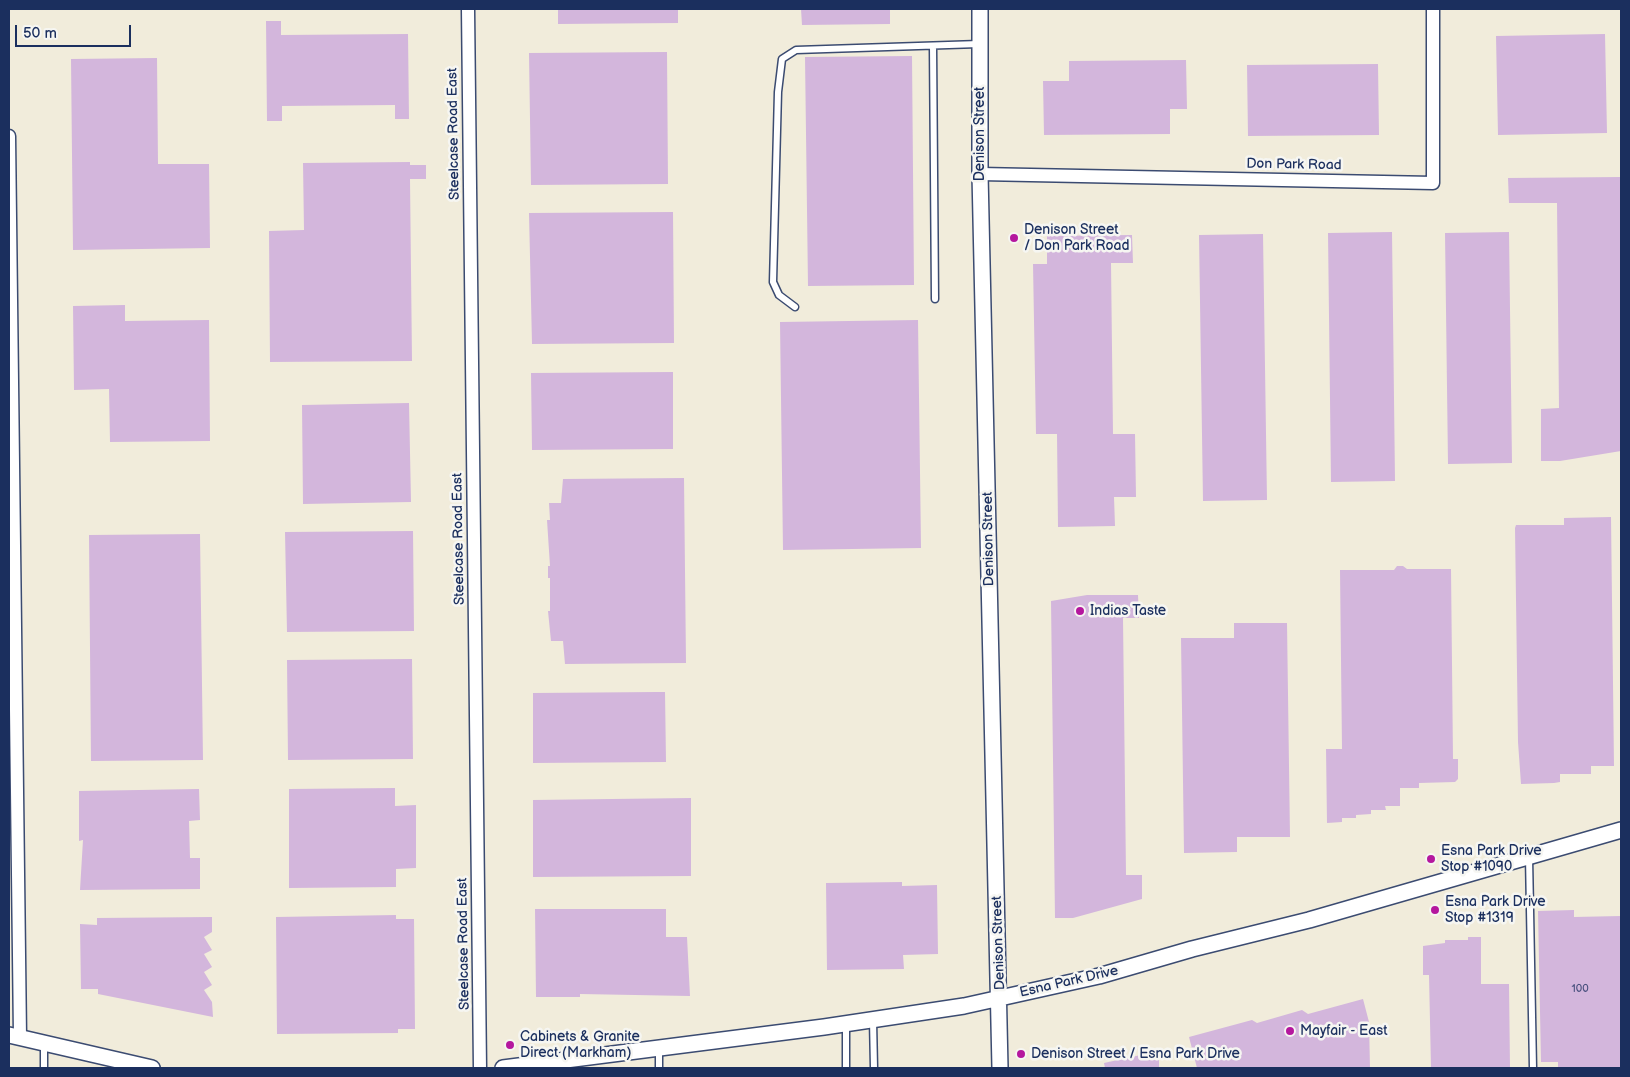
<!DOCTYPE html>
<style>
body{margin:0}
#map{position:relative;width:1630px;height:1077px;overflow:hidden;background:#f1ecdb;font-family:"Balsamiq Sans",sans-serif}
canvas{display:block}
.frame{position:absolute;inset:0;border:10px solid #1b2f5e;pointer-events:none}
.scale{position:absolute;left:15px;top:25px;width:116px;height:22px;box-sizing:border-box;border:2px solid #1b2f5e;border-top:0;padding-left:6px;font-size:15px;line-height:18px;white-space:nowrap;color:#1b2f5e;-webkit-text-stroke:4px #f6f6f2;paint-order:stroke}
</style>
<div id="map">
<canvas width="1630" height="1077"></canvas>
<div class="frame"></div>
<div class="scale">50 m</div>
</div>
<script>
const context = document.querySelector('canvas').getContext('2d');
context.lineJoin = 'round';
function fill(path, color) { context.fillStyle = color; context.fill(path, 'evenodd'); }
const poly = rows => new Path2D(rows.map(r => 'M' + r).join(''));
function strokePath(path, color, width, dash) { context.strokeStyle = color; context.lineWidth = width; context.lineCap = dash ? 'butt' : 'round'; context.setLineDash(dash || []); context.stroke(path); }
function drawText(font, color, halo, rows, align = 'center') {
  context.font = font + ' "Balsamiq Sans",sans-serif'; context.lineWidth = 5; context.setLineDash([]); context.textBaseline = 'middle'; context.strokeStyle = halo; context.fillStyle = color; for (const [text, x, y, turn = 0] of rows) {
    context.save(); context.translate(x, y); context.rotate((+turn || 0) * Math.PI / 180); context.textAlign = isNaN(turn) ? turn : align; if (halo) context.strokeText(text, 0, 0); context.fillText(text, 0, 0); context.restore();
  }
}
const building = poly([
 [558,9,678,9,678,23,558,24],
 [801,9,890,9,890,24,802,25],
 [266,21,281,21,281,35,408,34,409,119,395,119,395,105,282,106,282,121,267,121],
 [1605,34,1607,133,1498,135,1496,36],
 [667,52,668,184,531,185,529,53],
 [912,56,914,285,808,286,805,57],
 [157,58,158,164,209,164,210,248,73,250,71,59],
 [1186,60,1187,109,1170,109,1170,134,1044,135,1043,81,1069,81,1069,61],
 [1378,64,1379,135,1248,136,1247,65],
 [410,162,410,165,426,165,426,179,410,179,412,361,270,362,269,231,304,230,303,163],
 [1621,177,1621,451,1560,461,1541,461,1541,409,1559,408,1557,203,1509,203,1508,178],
 [673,212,674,343,532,344,529,213],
 [1392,232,1395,481,1331,482,1328,233],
 [1509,232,1512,463,1448,464,1445,233],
 [1263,234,1267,500,1203,501,1199,235],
 [1132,235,1133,263,1111,263,1113,434,1135,434,1136,497,1114,497,1115,526,1058,527,1057,434,1036,434,1033,264,1047,264,1047,236],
 [125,305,125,321,209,320,210,441,110,442,109,389,74,390,73,306],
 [918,320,921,548,783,550,780,322],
 [673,372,673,449,532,450,531,373],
 [409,403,411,502,303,504,302,405],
 [684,478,686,663,565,664,563,641,551,641,548,611,550,611,550,578,548,578,548,566,550,566,547,520,550,520,549,503,561,503,563,479],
 [1611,517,1614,766,1591,766,1591,774,1560,774,1560,782,1554,783,1521,784,1518,742,1515,528,1516,525,1564,525,1564,518],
 [413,531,414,631,287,632,285,532],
 [200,534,203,760,91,761,89,535],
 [1397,566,1403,566,1407,569,1451,569,1453,759,1458,759,1458,779,1455,782,1419,783,1419,788,1400,788,1400,806,1385,806,1386,810,1371,810,1371,814,1356,815,1356,818,1342,818,1342,822,1327,823,1326,749,1342,749,1340,570,1394,570],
 [1087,595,1138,595,1139,618,1123,618,1126,875,1142,875,1142,899,1073,918,1055,918,1051,601],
 [1234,623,1287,623,1290,837,1237,837,1237,852,1184,853,1181,638,1234,638],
 [412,659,413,759,288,760,287,660],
 [656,692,665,692,666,762,533,763,533,693],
 [395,788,395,806,416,805,416,868,396,869,396,887,289,888,289,789],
 [199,789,200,820,189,821,190,858,200,858,200,889,80,890,83,840,79,841,79,791],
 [691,798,691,876,533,877,533,800],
 [902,882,902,886,937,885,938,954,903,955,904,969,827,970,826,883],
 [535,909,666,909,666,937,687,937,690,996,580,994,580,997,536,997],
 [1574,910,1574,917,1621,916,1621,1068,1558,1068,1558,1062,1541,1062,1538,911],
 [396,915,396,919,414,919,415,1029,398,1029,398,1033,277,1034,276,917],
 [212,917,212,932,204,937,212,950,204,954,212,967,204,972,212,985,204,990,212,1002,213,1017,98,994,98,989,81,989,80,924,97,925,97,918],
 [1468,937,1481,937,1481,984,1509,984,1510,1068,1431,1068,1429,975,1423,975,1423,946,1445,943,1445,940,1468,940],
 [1363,999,1369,1022,1370,1068,1197,1068,1189,1037,1252,1020,1257,1023,1302,1010,1308,1014],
 [1159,1051,1159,1068,1105,1068,1104,1063]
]);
const service = poly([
 [933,46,935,299],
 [795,307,779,295,773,282,778,92,782,59,796,50,979,44],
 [1529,857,1533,1068],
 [873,1020,874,1068],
 [846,1025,846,1068],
 [659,1049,659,1068],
 [44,1068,44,1043]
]);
const minor = poly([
 [468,9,480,1068],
 [9,136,20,1037],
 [980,174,1433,183,1433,9]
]);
const tertiary = poly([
 [980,9,980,174,1000,1068],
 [9,1035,152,1068],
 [503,1068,824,1027,964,1006,1099,976,1192,949,1309,920,1621,830]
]);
const markers = [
 [1014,238,5,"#b5179e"],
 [1080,611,5,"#b5179e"],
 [1431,859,5,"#b5179e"],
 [1435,910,5,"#b5179e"],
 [1290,1031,5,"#b5179e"],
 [510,1045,5,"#b5179e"],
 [1021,1054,5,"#b5179e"]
];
const numberNames = [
 ["100",1580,989]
];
const streetNames = [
 ["Steelcase Road East",454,134,-91],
 ["Denison Street",980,134,-90],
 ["Don Park Road",1294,165,1],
 ["Steelcase Road East",459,539,-91],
 ["Denison Street",989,539,-91],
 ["Denison Street",999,943,-92],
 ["Steelcase Road East",464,944,-91],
 ["Esna Park Drive",1069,982,-13]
];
const poiNames = [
 ["Denison Street",1024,230],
 ["/ Don Park Road",1024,246],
 ["Indias Taste",1090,611],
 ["Esna Park Drive",1441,851],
 ["Stop #1090",1441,867],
 ["Esna Park Drive",1445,902],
 ["Stop #1319",1445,918],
 ["Mayfair - East",1300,1031],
 ["Cabinets & Granite",520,1037],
 ["Direct (Markham)",520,1053],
 ["Denison Street / Esna Park Drive",1031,1054]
];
fill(building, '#d3b6dc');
strokePath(service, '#3b4b71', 9);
strokePath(minor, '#3b4b71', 15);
strokePath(tertiary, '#3b4b71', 18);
strokePath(service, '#fff', 6);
strokePath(minor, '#fff', 12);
strokePath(tertiary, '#fff', 15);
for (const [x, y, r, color] of markers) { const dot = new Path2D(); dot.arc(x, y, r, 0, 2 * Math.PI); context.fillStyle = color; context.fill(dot); strokePath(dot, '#f6f6f2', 2); }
drawText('11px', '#49517e', null, numberNames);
drawText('14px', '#1b2f5e', '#f6f6f2', streetNames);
drawText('14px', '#1b2f5e', '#f6f6f2', poiNames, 'left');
</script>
